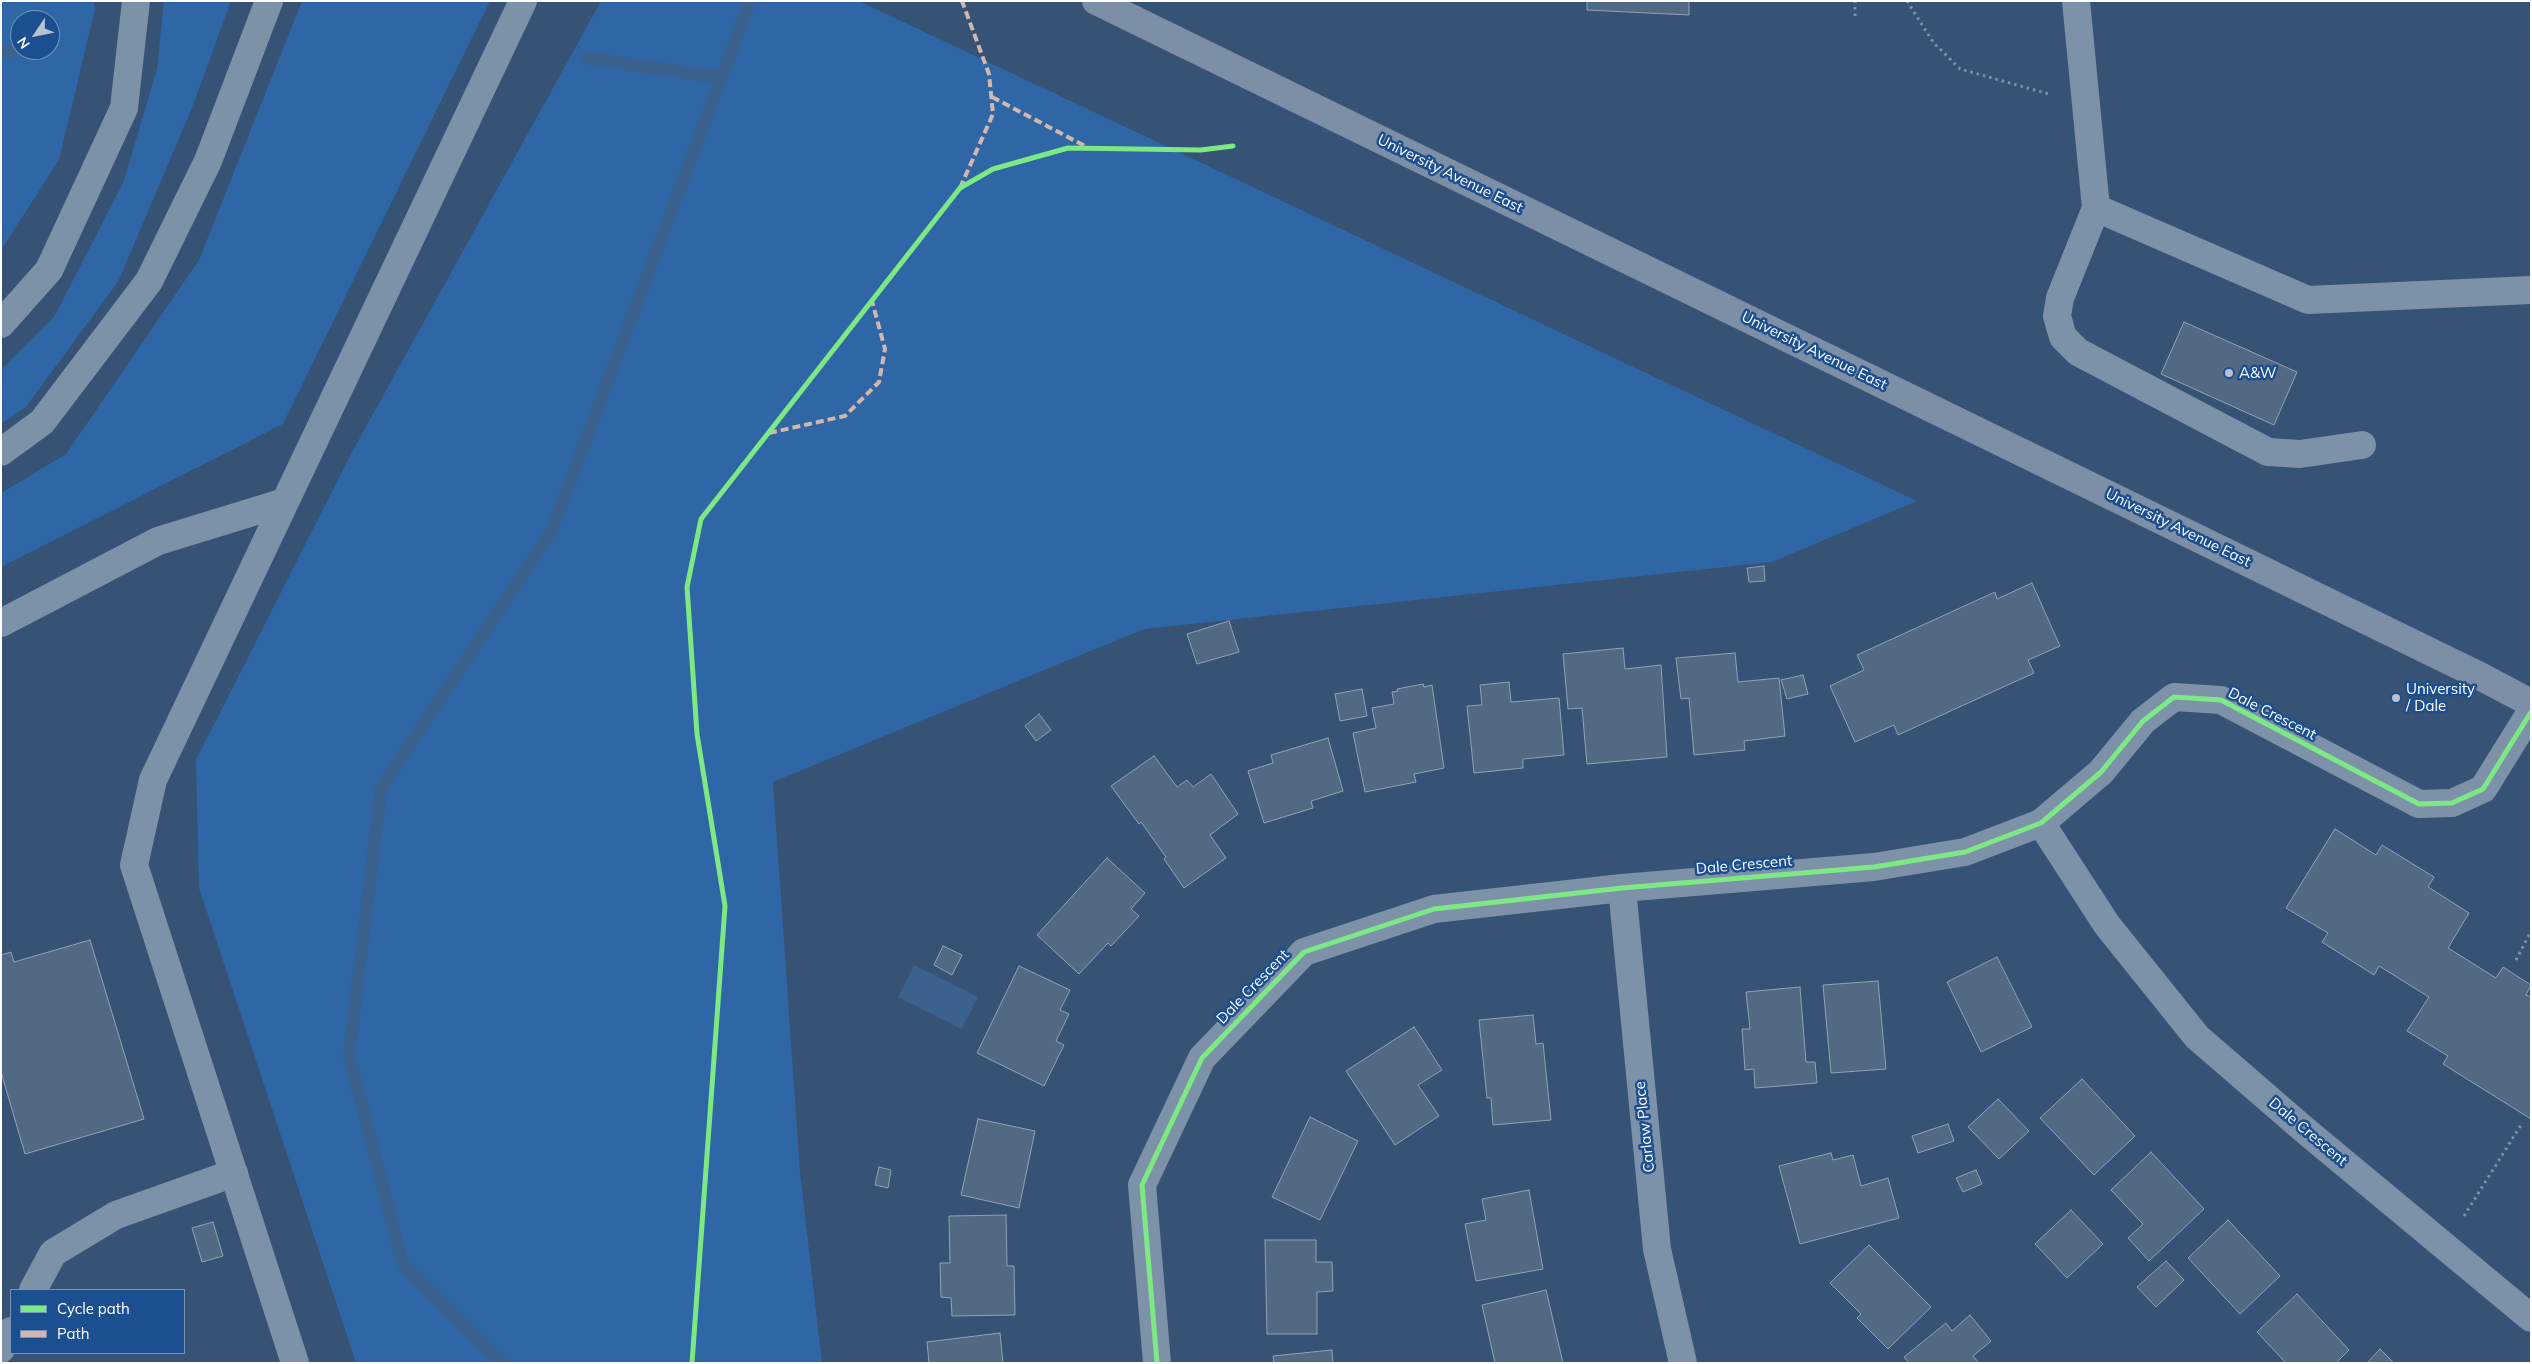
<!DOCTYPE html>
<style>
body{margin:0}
#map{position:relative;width:2532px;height:1364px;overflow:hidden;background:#365274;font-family:Mulish,sans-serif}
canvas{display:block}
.frame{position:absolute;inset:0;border:2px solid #fff;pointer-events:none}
.legend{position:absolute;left:10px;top:1289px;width:175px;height:65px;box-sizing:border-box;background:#1b4f8f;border:1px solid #7695bc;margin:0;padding:6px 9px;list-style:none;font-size:15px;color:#fff}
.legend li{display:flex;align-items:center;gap:10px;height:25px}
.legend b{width:25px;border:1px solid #7695bc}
.north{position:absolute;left:10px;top:10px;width:50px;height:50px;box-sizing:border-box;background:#1b4f8f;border:1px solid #7695bc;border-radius:50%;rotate:236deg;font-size:14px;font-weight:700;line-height:20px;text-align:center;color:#fff}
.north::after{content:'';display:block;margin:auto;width:18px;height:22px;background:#b9c2ce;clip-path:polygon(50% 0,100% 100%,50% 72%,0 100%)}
</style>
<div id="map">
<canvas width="2532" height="1364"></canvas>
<div class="frame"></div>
<ul class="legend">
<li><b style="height:6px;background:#7ce984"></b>Cycle path</li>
<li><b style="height:6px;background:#d1b7ad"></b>Path</li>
</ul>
<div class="north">N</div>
</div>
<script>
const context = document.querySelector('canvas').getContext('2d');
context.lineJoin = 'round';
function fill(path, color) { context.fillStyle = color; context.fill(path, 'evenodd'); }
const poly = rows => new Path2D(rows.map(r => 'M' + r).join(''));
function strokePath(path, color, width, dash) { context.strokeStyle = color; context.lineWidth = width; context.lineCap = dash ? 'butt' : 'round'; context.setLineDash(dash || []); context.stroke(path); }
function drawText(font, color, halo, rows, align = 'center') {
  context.font = font + ' Mulish,sans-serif'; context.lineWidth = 5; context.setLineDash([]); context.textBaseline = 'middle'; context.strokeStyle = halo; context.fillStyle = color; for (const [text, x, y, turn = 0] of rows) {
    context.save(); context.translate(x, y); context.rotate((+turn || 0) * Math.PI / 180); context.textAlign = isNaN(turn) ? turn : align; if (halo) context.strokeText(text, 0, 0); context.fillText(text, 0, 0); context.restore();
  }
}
const green = poly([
 [1,1,94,1,95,9,59,160,1,250],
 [20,20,50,20,50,50,20,50],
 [164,1,231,1,192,108,118,282,25,408,1,424,1,370,54,317,123,183,157,69],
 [302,1,490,1,283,424,1,567,1,493,66,454,199,260],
 [601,1,859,1,1917,501,1772,562,1144,629,773,782,800,1172,822,1363,356,1363,199,888,196,760,352,452]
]);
const water = poly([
 [914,965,978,997,962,1029,898,997]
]);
const stream = poly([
 [1,52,20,50],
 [588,58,721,78],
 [501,1363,403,1265,349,1055,381,788,552,530,750,1]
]);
const building = poly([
 [1587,1,1689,1,1689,15,1587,10,1587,1],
 [2184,322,2297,372,2274,425,2161,374,2184,322],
 [1764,566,1765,581,1749,582,1747,568,1764,566],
 [2032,583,2060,646,2028,660,2034,673,1898,735,1894,725,1855,742,1830,686,1864,670,1857,655,1995,592,1997,599,2032,583],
 [1229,621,1239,652,1197,664,1187,634,1229,621],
 [1623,648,1625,669,1661,665,1667,757,1587,764,1582,708,1568,709,1563,654,1623,648],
 [1735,653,1738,682,1779,678,1785,736,1744,741,1745,750,1694,755,1689,698,1681,699,1676,658,1735,653],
 [1803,675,1808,694,1787,699,1781,680,1803,675],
 [1509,682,1511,702,1559,698,1564,755,1523,759,1523,768,1474,773,1467,706,1482,705,1480,685,1509,682],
 [1423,684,1424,687,1432,685,1444,768,1414,774,1416,782,1365,792,1353,733,1376,728,1372,708,1394,704,1392,692,1398,691,1397,689,1423,684],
 [1362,689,1367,716,1340,721,1335,694,1362,689],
 [1039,714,1051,730,1036,741,1025,726,1039,714],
 [1328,738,1343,791,1311,801,1313,808,1264,823,1248,771,1273,763,1271,755,1328,738],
 [1154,756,1177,787,1187,780,1193,787,1211,774,1238,814,1210,835,1226,858,1184,888,1164,859,1166,857,1141,822,1139,824,1111,786,1154,756],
 [2335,829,2376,855,2382,845,2434,877,2428,887,2469,913,2448,948,2496,978,2503,967,2531,985,2526,995,2531,997,2531,1119,2443,1064,2448,1056,2407,1031,2429,997,2379,966,2374,975,2322,942,2328,933,2286,908,2335,829],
 [1107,858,1145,893,1131,909,1139,916,1111,946,1108,943,1079,974,1037,935,1107,858],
 [90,940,144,1119,25,1154,1,1072,1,955,11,952,14,962,90,940],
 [943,946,962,955,952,975,934,965,943,946],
 [1997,957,2032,1027,1981,1052,1947,982,1997,957],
 [1019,966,1070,990,1060,1010,1069,1014,1056,1041,1064,1045,1044,1086,977,1053,1019,966],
 [1878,981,1886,1069,1831,1073,1823,985,1878,981],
 [1800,987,1806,1062,1815,1062,1817,1083,1755,1088,1754,1069,1745,1070,1742,1029,1750,1029,1746,992,1800,987],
 [1533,1015,1536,1044,1543,1043,1551,1120,1493,1125,1491,1098,1487,1098,1479,1020,1533,1015],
 [1414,1027,1442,1070,1418,1085,1439,1116,1395,1145,1346,1071,1414,1027],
 [2082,1079,2135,1136,2094,1175,2040,1118,2082,1079],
 [1998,1099,2029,1131,1999,1159,1968,1127,1998,1099],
 [1310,1117,1358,1141,1320,1220,1272,1197,1310,1117],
 [978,1119,1035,1131,1019,1208,961,1195,978,1119],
 [1948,1124,1954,1141,1918,1153,1912,1136,1948,1124],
 [2151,1152,2204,1209,2149,1261,2128,1238,2143,1224,2111,1190,2151,1152],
 [1831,1153,1833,1160,1853,1155,1861,1186,1888,1178,1899,1218,1800,1244,1779,1166,1831,1153],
 [879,1167,891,1170,888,1188,875,1185,879,1167],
 [1976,1170,1982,1184,1963,1192,1956,1178,1976,1170],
 [1529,1190,1543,1269,1476,1281,1465,1224,1486,1220,1482,1199,1529,1190],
 [2071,1210,2103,1244,2067,1278,2035,1244,2071,1210],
 [1006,1215,1007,1266,1014,1266,1015,1315,952,1316,951,1298,941,1297,940,1263,950,1263,949,1216,1006,1215],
 [2228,1220,2280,1276,2240,1314,2188,1258,2228,1220],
 [213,1222,223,1256,202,1262,192,1228,213,1222],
 [1265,1240,1316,1240,1316,1262,1332,1262,1333,1291,1317,1292,1317,1334,1267,1334,1265,1240],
 [1869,1245,1931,1307,1888,1349,1857,1318,1861,1314,1830,1283,1869,1245],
 [2166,1261,2184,1280,2156,1307,2137,1287,2166,1261],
 [1546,1290,1563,1363,1495,1363,1482,1305,1546,1290],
 [2297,1294,2349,1350,2336,1363,2286,1363,2257,1332,2297,1294],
 [1970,1315,1991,1341,1973,1356,1979,1363,1909,1363,1904,1357,1946,1323,1952,1331,1970,1315],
 [1000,1333,1003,1363,929,1363,927,1342,1000,1333],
 [2380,1349,2394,1363,2367,1363,2380,1349],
 [1332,1350,1333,1363,1274,1363,1273,1356,1332,1350]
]);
const path = poly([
 [1907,1,1933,42,1960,69,2049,94],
 [1855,16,1855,1],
 [2516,960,2531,931],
 [2464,1216,2521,1125]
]);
const minor = poly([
 [2076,1,2096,208,2308,300,2531,290],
 [2096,208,2060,298,2057,316,2063,337,2078,352,2268,452,2300,454,2362,445],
 [1,623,158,541,285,502],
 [2041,823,2107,925,2197,1037,2307,1132,2531,1318],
 [1622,888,1657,1249,1683,1363],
 [33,1290,53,1253,116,1215,234,1173],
 [1,1349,11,1331],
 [295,1363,134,865,153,780,523,1],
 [1157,1363,1142,1185,1202,1058,1304,952,1434,909,1622,888,1874,867,1965,852,2041,823,2101,772,2143,721,2174,697,2221,700,2419,804,2452,803,2483,789,2531,712]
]);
const major = poly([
 [1096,1,2476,674,2531,703]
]);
const highway = poly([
 [1,324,49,270,124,108,136,1],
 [1,452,42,422,149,281,208,161,269,1]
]);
const quiet = poly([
 [992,97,1085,146],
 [960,188,993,114,989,74,962,1],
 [769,433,845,416,879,382,885,349,872,301]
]);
const cycleway = poly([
 [692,1363,725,906,697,734,687,587,701,519,960,188,993,169,1068,148,1201,150,1233,146],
 [1157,1363,1142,1185,1202,1058,1304,952,1434,909,1622,888,1874,867,1965,852,2041,823,2101,772,2143,721,2174,697,2221,700,2419,804,2452,803,2483,789,2531,712]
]);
const markers = [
 [2229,373,5,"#b9c2ce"],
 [2396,698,5,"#b9c2ce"]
];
const streetNames = [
 ["University Avenue East",1450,174,26],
 ["University Avenue East",1814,351,26],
 ["University Avenue East",2178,528,26],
 ["Dale Crescent",2272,714,27],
 ["Dale Crescent",1744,865,-5],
 ["Dale Crescent",1253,987,-46],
 ["Carlaw Place",1645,1127,-96],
 ["Dale Crescent",2308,1132,40]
];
const poiNames = [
 ["A&W",2239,373],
 ["University",2406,689],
 ["/ Dale",2406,706]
];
fill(green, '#2f66a5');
fill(water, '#3b618d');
strokePath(stream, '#3b618d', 12);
fill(building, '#526984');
strokePath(building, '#92a2b6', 1);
strokePath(path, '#7d92a8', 3, [2.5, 4]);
strokePath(minor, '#7d92a8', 28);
strokePath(major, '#7d8ea7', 28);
strokePath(highway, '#7e92a7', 28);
strokePath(quiet, '#d1b7ad', 4, [8, 4]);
strokePath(cycleway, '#7ce984', 5);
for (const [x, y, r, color] of markers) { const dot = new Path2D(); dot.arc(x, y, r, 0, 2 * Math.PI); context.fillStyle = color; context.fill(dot); strokePath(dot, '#1b4f8f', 2); }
drawText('15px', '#fff', '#1b4f8f', streetNames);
drawText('15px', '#fff', '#1b4f8f', poiNames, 'left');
</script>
